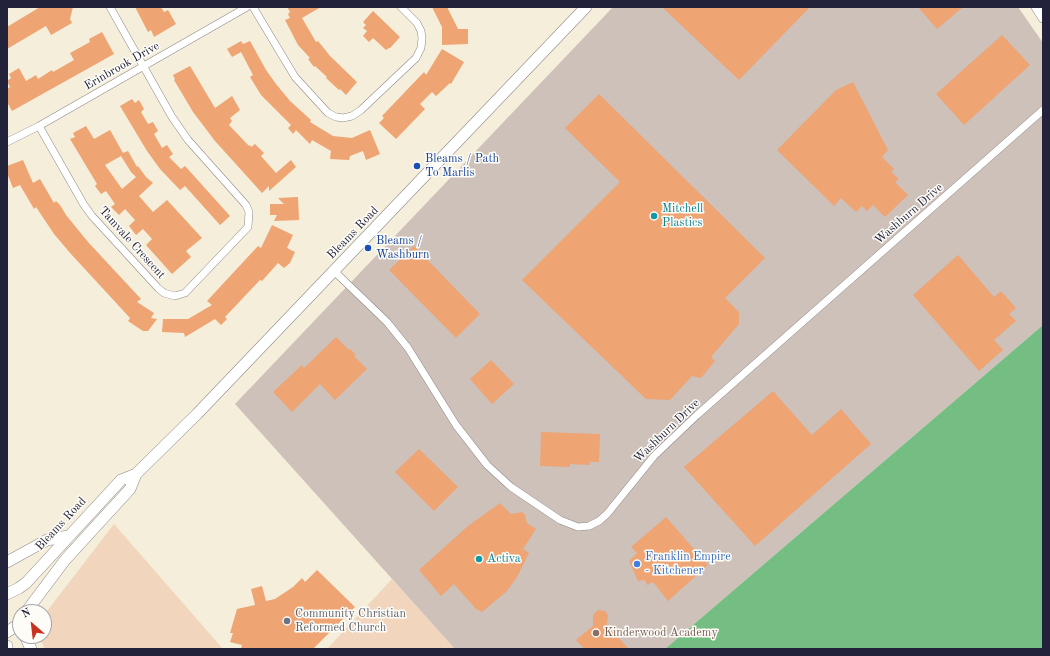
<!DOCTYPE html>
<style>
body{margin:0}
#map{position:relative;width:1050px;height:656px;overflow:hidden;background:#f5eeda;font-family:"Old Standard TT",serif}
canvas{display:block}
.frame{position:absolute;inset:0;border:8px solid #22223b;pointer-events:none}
.north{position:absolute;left:12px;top:604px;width:40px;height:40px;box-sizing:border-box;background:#fdfcf7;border:1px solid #a5a5ac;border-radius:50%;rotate:332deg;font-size:11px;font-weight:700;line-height:16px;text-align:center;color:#22223b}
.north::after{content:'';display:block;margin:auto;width:14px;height:18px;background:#c8321e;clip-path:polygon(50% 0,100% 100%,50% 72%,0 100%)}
</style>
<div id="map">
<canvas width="1050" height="656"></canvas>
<div class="frame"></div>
<div class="north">N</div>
</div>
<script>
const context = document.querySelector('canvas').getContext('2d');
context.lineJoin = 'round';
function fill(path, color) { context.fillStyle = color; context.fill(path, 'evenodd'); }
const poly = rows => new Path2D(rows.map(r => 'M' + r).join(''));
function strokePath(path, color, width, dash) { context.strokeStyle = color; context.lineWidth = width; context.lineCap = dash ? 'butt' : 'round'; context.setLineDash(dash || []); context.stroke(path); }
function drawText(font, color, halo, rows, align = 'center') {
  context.font = font + ' "Old Standard TT",serif'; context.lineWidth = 3; context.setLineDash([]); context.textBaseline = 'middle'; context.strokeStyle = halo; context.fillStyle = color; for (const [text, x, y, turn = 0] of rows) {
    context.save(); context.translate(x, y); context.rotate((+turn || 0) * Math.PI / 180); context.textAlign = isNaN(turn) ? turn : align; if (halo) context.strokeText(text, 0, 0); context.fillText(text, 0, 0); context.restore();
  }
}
const built = poly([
 [114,524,223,649,45,649,39,636,44,636,44,615],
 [392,579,455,649,327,649]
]);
const industrial = poly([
 [613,7,1018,7,1043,43,1043,325,665,649,455,649,235,404]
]);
const forest = poly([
 [1043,325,1043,649,665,649]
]);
const building = poly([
 [40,7,73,7,70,19,72,23,51,35,46,26,7,49,7,27],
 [135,7,161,7,164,12,168,10,176,24,154,37,151,30,148,32],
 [287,7,321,7,302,18,316,42,318,41,330,56,357,82,346,95,340,89,339,90,326,78,327,77,315,66,314,67,308,59,310,58,298,45,285,20,290,18,288,14,290,12],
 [432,7,447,7,458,29,468,29,468,44,442,45,442,27],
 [662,7,810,7,739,80],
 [918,7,963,7,937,29],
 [373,11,400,37,390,48,389,48,386,50,373,38,369,42,363,36,367,31,363,28,366,25,363,22],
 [102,32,114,54,12,111,7,102,7,89,10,87,7,81,11,78,9,74,19,68,26,81,36,75,38,79,52,70,53,72,74,60,70,53,90,42,89,39],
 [1002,35,1030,65,964,125,936,94],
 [241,41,243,44,250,41,266,70,276,84,290,101,311,120,310,122,333,136,352,138,370,130,380,154,366,160,363,151,350,156,349,160,330,159,331,151,312,140,310,144,296,130,293,134,288,128,291,125,261,95,250,77,253,75,241,52,232,57,227,49],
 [442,49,464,62,451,84,450,83,436,96,432,92,420,104,425,109,396,139,379,123,384,118,382,116,424,72,426,75],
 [190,66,215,108,232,96,240,110,230,118,232,121,229,125,249,146,250,145,251,147,255,144,264,153,261,156,276,173,291,160,296,167,269,191,269,186,262,193,215,141,193,112,174,80,175,79,173,75],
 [853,82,888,150,882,157,894,169,891,172,899,179,895,182,908,195,885,217,873,205,867,211,862,206,856,212,841,198,834,206,777,150,836,90],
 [599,94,765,258,725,298,739,312,739,324,711,357,715,361,701,378,692,376,670,400,646,399,522,280,620,182,565,128],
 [132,99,135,103,139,100,144,109,141,112,148,124,153,122,158,131,154,134,162,148,167,145,173,154,169,157,181,169,185,166,230,216,220,225,185,186,180,190,160,169,147,151,120,106],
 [86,126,94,139,110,130,123,153,128,151,137,167,138,166,146,177,153,183,139,196,153,212,167,200,202,238,186,251,191,257,172,274,146,245,152,239,143,229,136,235,129,226,135,220,125,209,119,215,111,207,115,204,106,191,101,194,95,186,97,184,70,139,75,137,73,133],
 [121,156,131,172,136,177,122,189,105,165],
 [23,160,33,183,40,179,54,203,56,201,60,205,66,215,88,242,141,299,137,302,154,313,151,318,157,319,148,331,143,331,128,321,130,318,71,254,54,234,36,207,34,209,20,185,13,188,7,173,7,166],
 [298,197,299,220,274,221,277,215,270,215,270,204,284,204,278,198],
 [272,225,293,235,287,248,295,252,290,263,284,268,278,263,262,281,260,280,225,317,227,319,221,325,215,319,185,337,184,333,162,332,163,319,188,319,212,305,207,301,258,246,261,248],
 [414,246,480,314,456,338,389,270],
 [958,255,994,297,1001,291,1016,308,1009,314,1016,321,994,340,1003,350,979,371,913,295],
 [336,337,349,350,350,349,356,355,354,356,367,369,335,400,320,384,292,412,273,392,302,365,304,368],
 [491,360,514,384,492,404,470,379],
 [773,391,812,435,841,409,871,444,755,546,684,467],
 [541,432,600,434,599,462,590,462,590,465,570,464,570,467,540,466],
 [419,449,458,487,434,511,395,472],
 [500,503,511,514,522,512,525,515,527,523,536,529,523,549,529,553,517,577,507,591,482,612,476,609,454,584,441,596,419,570,468,526],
 [666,517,708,565,668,601,653,582,647,585,645,580,638,581,629,561,637,553,631,547],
 [317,570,355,607,313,649,241,649,242,645,230,642,233,633,230,633,237,609,255,605,251,589,262,586,266,601,275,599,293,587,302,578,305,582],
 [598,610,605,611,608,615,607,625,629,649,584,649,576,640,593,626,593,615]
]);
const minor = poly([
 [253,7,295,77,328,113,336,117,343,118,352,116,361,110,416,58,421,48,422,38,421,31,417,23,401,7],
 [39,126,84,205,92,216,158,288,164,293,175,296,185,293,248,227,249,212,246,205,188,140,172,117,110,7],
 [7,142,39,126,247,7],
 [334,271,387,322,408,348,456,425,487,465,511,487,560,520,578,527,589,526,599,521,607,514,654,456,697,415,1043,110]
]);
const tertiary = poly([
 [1036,7,1043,18]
]);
const secondary = poly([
 [7,562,47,540,68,536],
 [7,594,19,588,26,583,121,480,136,474,197,414,586,7],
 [26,612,65,560,96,526,130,489,136,474],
 [7,632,16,626,20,622],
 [25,636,31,649],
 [7,646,7,649]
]);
const markers = [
 [417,166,4,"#1a4fb4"],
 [654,216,4,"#0f9aa8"],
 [368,248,4,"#1a4fb4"],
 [479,559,4,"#0f9aa8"],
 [637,564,4,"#3f7fe0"],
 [287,621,4,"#6b7280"],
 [596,633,4,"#8d6e63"]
];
const streetNames = [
 ["Erinbrook Drive",122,66,-30],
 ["Washburn Drive",909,214,-41],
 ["Bleams Road",353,233,-46],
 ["Tamvale Crescent",132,243,48],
 ["Washburn Drive",667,431,-44],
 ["Bleams Road",61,524,-47]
];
const transitNames = [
 ["Bleams / Path",425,159],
 ["To Marlis",425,173],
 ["Bleams /",376,241],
 ["Washburn",376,255]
];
const cultureNames = [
 ["Mitchell",662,209],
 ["Plastics",662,223],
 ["Activa",487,559]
];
const shopNames = [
 ["Franklin Empire",645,557],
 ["- Kitchener",645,571]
];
const worshipNames = [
 ["Community Christian",295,614],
 ["Reformed Church",295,628]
];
const educationNames = [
 ["Kinderwood Academy",604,633]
];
fill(built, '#f1d5bd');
fill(industrial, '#cec1ba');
fill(forest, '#74be84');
fill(building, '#eea473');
strokePath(minor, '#8c888a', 8);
strokePath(tertiary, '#8c888a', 10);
strokePath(secondary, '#8c888a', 12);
strokePath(minor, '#fff', 7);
strokePath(tertiary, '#fff', 9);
strokePath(secondary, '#fff', 11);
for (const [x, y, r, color] of markers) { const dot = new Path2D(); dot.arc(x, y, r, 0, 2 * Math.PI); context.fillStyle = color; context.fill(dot); strokePath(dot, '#fdfcf7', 1.5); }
drawText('12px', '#22223b', '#fdfcf7', streetNames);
drawText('12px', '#164399', '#fdfcf7', transitNames, 'left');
drawText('12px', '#0d838f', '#fdfcf7', cultureNames, 'left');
drawText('12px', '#366cbe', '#fdfcf7', shopNames, 'left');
drawText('12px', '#5b616d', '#fdfcf7', worshipNames, 'left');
drawText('12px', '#785e54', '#fdfcf7', educationNames, 'left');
</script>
